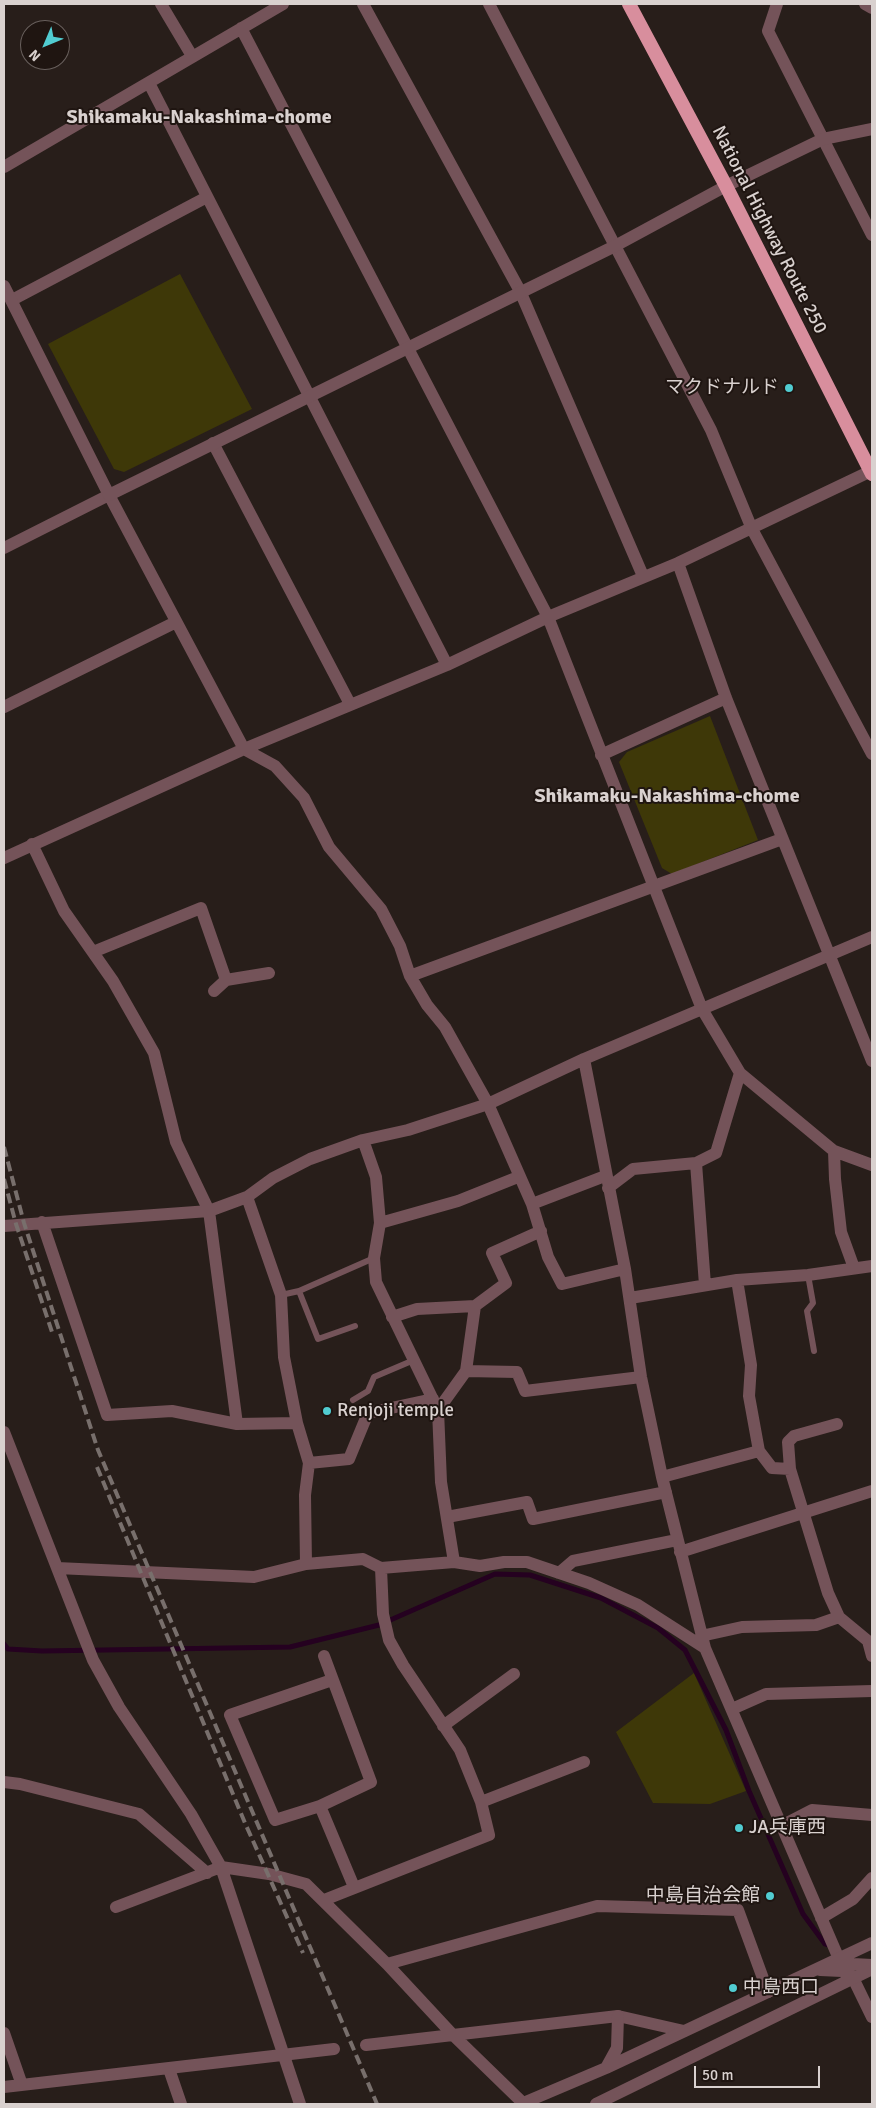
<!DOCTYPE html>
<meta charset="utf-8">
<style>
body{margin:0}
#map{position:relative;width:876px;height:2108px;overflow:hidden;background:#281e1a;font-family:Signika,sans-serif}
canvas{display:block}
.frame{position:absolute;inset:0;border:5px solid #d9d1cf;pointer-events:none}
.north{position:absolute;left:20px;top:20px;width:50px;height:50px;box-sizing:border-box;background:#1f1511;border:1px solid #69605d;border-radius:50%;rotate:225deg;font-size:14px;font-weight:700;line-height:20px;text-align:center;color:#d9d1cf}
.north::after{content:'';display:block;margin:auto;width:18px;height:22px;background:#51ccd1;clip-path:polygon(50% 0,100% 100%,50% 72%,0 100%)}
.scale{position:absolute;left:694px;top:2066px;width:126px;height:22px;box-sizing:border-box;border:2px solid #d9d1cf;border-top:0;padding-left:6px;font-size:15px;line-height:18px;white-space:nowrap;color:#d9d1cf;-webkit-text-stroke:4px #1f1511;paint-order:stroke}
</style>
<div id="map">
<canvas width="876" height="2108"></canvas>
<div class="frame"></div>
<div class="north">N</div>
<div class="scale">50 m</div>
</div>
<script>
const context = document.querySelector('canvas').getContext('2d');
context.lineJoin = 'round';
function fill(path, color) { context.fillStyle = color; context.fill(path, 'evenodd'); }
const poly = rows => new Path2D(rows.map(r => 'M' + r).join(''));
function strokePath(path, color, width, dash) { context.strokeStyle = color; context.lineWidth = width; context.lineCap = dash ? 'butt' : 'round'; context.setLineDash(dash || []); context.stroke(path); }
function drawText(font, color, halo, rows, align = 'center') {
  context.font = font + ' Signika,"Noto Sans JP",sans-serif'; context.lineWidth = 4; context.setLineDash([]); context.textBaseline = 'middle'; context.strokeStyle = halo; context.fillStyle = color; for (const [text, x, y, turn = 0] of rows) {
    context.save(); context.translate(x, y); context.rotate((+turn || 0) * Math.PI / 180); context.textAlign = isNaN(turn) ? turn : align; if (halo) context.strokeText(text, 0, 0); context.fillText(text, 0, 0); context.restore();
  }
}
const green = poly([
 [180,274,252,409,124,472,114,469,48,344],
 [710,716,758,840,672,874,662,868,619,762,627,752],
 [694,1673,746,1791,710,1804,653,1803,616,1732]
]);
const stream = poly([
 [4,1644,8,1649,42,1651,290,1647,379,1625,495,1574,530,1575,601,1598,658,1628,685,1650,726,1730,749,1791,803,1914,825,1944,831,1946]
]);
const service = poly([
 [808,1275,813,1303,807,1311,814,1351],
 [299,1291,318,1339,355,1326],
 [281,1295,299,1291,374,1258],
 [353,1400,368,1391,374,1377,414,1360]
]);
const minor = poly([
 [161,4,192,56],
 [363,4,520,291,643,576],
 [489,4,711,430,752,529,872,754],
 [777,4,768,31,872,235],
 [865,4,872,8],
 [241,28,548,617,702,1009,740,1073,834,1151,872,1165],
 [149,83,447,665],
 [4,167,283,4],
 [12,300,207,197],
 [213,443,350,704],
 [4,548,109,495,244,749,275,766,304,798,329,847,381,909,400,946,410,976,427,1005,445,1027,488,1104,532,1204,548,1257,562,1284,625,1269],
 [678,563,726,698,872,1061],
 [4,707,176,622],
 [601,755,726,698],
 [32,844,64,911,113,981,154,1053,176,1142,209,1211,237,1424],
 [4,858,244,749,447,665,548,617,678,563,871,471],
 [93,952,201,908,226,980],
 [410,976,782,839],
 [214,991,226,980,269,973],
 [584,1059,625,1269,641,1377,662,1477,705,1648],
 [363,1140,376,1177,380,1223,374,1258,376,1282,438,1410,441,1482,454,1562],
 [834,1151,835,1179,841,1232,854,1268],
 [696,1163,705,1285],
 [608,1188,633,1169,696,1163,716,1153,740,1073],
 [247,1197,281,1295,284,1357,297,1423,309,1463,305,1495,306,1564],
 [532,1204,605,1176],
 [42,1222,107,1415,172,1411,237,1424,297,1423],
 [380,1223,458,1201,518,1177],
 [4,1226,209,1211,247,1197,273,1178,310,1159,363,1140,408,1130,488,1104,584,1059,872,937],
 [737,1280,751,1365,749,1396,759,1451,772,1468,790,1469],
 [630,1298,737,1280,808,1275,872,1266],
 [392,1317,417,1309,475,1306,506,1283,492,1253,541,1231],
 [466,1371,517,1372,525,1391,641,1377],
 [438,1410,466,1371,475,1306],
 [837,1424,794,1436,788,1442,790,1469,828,1593,839,1617,868,1641,872,1656],
 [4,1432,93,1660,119,1707,191,1814,221,1867,300,2104],
 [309,1463,349,1459,368,1413,433,1399],
 [662,1477,759,1451],
 [447,1517,527,1502,533,1519,666,1492],
 [680,1552,872,1491],
 [57,1568,254,1577,306,1564,363,1559,381,1568,454,1562,480,1566,504,1562,527,1562,589,1583,638,1605,705,1648,839,1959,853,1978,872,2017],
 [559,1573,573,1561,677,1540],
 [701,1636,742,1627,816,1625,839,1617],
 [332,1680,230,1715,275,1820,320,1806,354,1887],
 [732,1709,766,1694,872,1691],
 [443,1726,514,1674],
 [4,1782,20,1784,139,1814,207,1873],
 [481,1802,584,1762],
 [320,1806,371,1782,324,1656],
 [781,1826,812,1810,872,1815],
 [324,1900,489,1835,481,1802,460,1750,403,1665,389,1640,383,1614,381,1568],
 [116,1907,221,1867,269,1874,306,1884,387,1964,453,2035,524,2104],
 [821,1918,853,1899,872,1878],
 [387,1964,597,1906,738,1910,768,1992],
 [4,2033,22,2085],
 [366,2045,618,2016,684,2031],
 [169,2069,181,2104],
 [4,2087,334,2049]
]);
const tertiary = poly([
 [4,286,109,495,615,246,726,186,823,139,872,129],
 [839,1959,853,1964,872,1965],
 [820,1970,842,1971,853,1978],
 [606,2068,617,2048,618,2016],
 [521,2104,606,2068,872,1943],
 [596,2104,872,1969]
]);
const trunk = poly([
 [629,4,726,186,872,474]
]);
const rail = poly([
 [4,1147,24,1223,98,1450,377,2104],
 [4,1179,16,1224,53,1335],
 [97,1467,245,1823,303,1953]
]);
const markers = [
 [789,388,5,"#51ccd1"],
 [327,1411,5,"#51ccd1"],
 [739,1828,5,"#51ccd1"],
 [770,1896,5,"#51ccd1"],
 [733,1988,5,"#51ccd1"]
];
const streetNames = [
 ["National Highway Route 250",769,230,63]
];
const poiNames = [
 ["マクドナルド",779,388,"right"],
 ["Renjoji temple",337,1411],
 ["JA兵庫西",749,1828],
 ["中島自治会館",760,1896,"right"],
 ["中島西口",743,1988]
];
const neighbourhoodNames = [
 ["Shikamaku-Nakashima-chome",199,118],
 ["Shikamaku-Nakashima-chome",667,797]
];
fill(green, '#3e3808');
strokePath(stream, '#250120', 5);
strokePath(service, '#745359', 6);
strokePath(minor, '#745359', 12);
strokePath(tertiary, '#745359', 12);
strokePath(trunk, '#d88e9d', 14);
strokePath(rail, '#786f6c', 4, [10, 5]);
for (const [x, y, r, color] of markers) { const dot = new Path2D(); dot.arc(x, y, r, 0, 2 * Math.PI); context.fillStyle = color; context.fill(dot); strokePath(dot, '#1f1511', 2); }
drawText('19px', '#d9d1cf', '#1f1511', streetNames);
drawText('19px', '#d9d1cf', '#1f1511', poiNames, 'left');
drawText('bold 20px', '#d9d1cf', '#1f1511', neighbourhoodNames);
</script>
